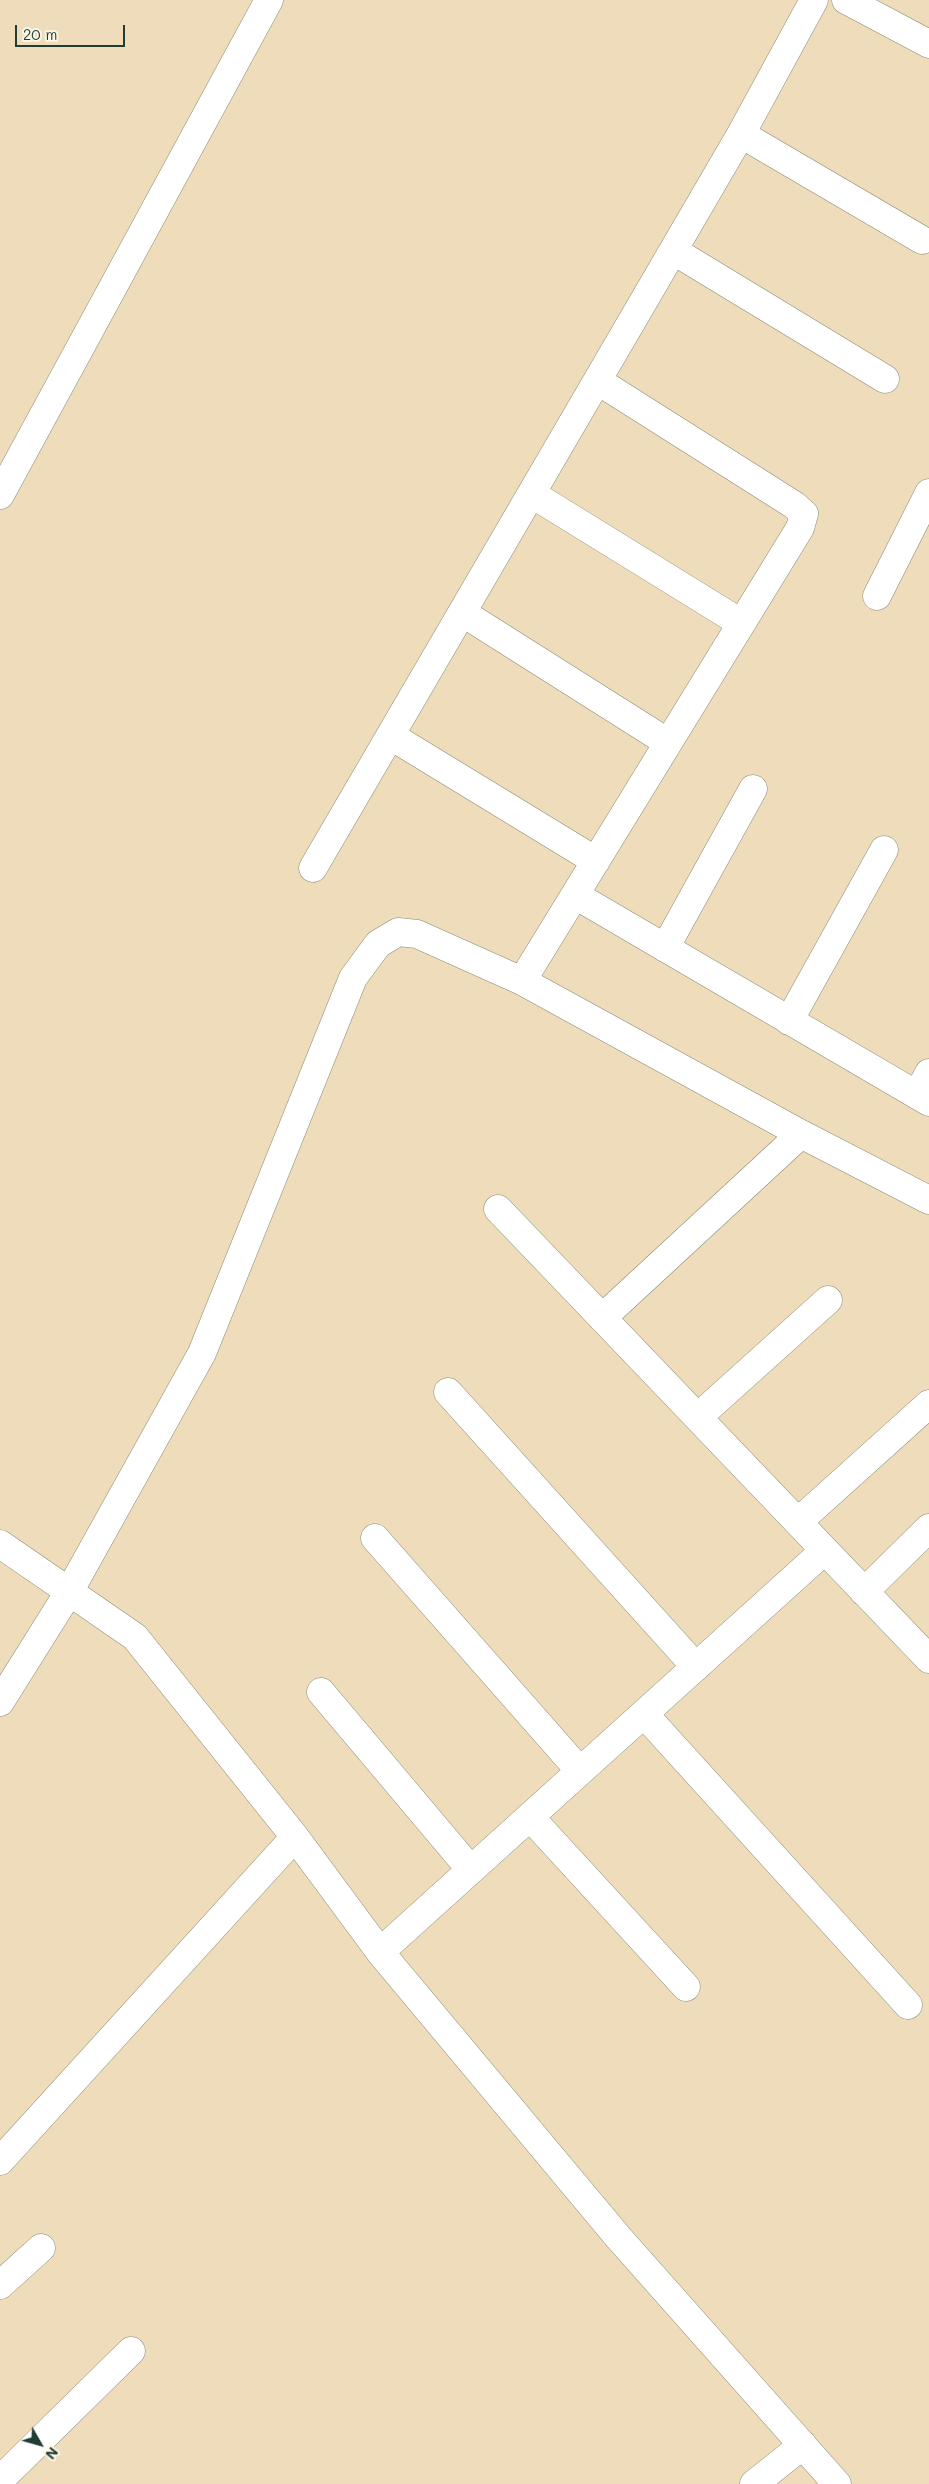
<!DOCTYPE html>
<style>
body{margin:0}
#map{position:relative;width:929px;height:2484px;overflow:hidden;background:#efdcba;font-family:Mali,sans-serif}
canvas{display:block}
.north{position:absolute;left:15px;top:2419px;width:50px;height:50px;-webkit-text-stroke:4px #fcf5e5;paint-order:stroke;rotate:128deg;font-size:14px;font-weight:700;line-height:20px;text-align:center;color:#1f3d34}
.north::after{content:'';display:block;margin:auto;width:18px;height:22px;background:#1f3d34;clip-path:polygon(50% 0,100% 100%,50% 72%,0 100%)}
.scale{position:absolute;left:15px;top:25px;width:110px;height:22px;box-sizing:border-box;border:2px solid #1f3d34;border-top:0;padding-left:6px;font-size:15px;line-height:18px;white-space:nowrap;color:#1f3d34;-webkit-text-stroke:4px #fcf5e5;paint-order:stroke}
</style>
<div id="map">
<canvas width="929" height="2484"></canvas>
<div class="north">N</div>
<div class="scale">20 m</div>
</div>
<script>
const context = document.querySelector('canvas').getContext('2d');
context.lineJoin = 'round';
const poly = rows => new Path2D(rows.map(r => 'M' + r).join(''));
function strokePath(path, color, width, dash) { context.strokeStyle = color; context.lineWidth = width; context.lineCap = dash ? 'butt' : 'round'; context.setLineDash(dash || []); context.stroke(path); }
const street = poly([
 [846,0,929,44],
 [741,134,922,240],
 [674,251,885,379],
 [532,494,741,623],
 [0,495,269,0],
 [877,596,929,493],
 [463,613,667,742],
 [391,736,596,861],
 [313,868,741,134,814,0],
 [575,895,929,1102],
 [665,948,753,789],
 [522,981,800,528,804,514,794,505,598,381],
 [789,1021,884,850],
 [917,1095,929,1073],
 [498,1209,929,1659],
 [602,1318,801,1134],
 [448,1392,696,1667],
 [698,1417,828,1300],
 [799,1521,929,1404],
 [375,1538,580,1771],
 [0,1544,135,1637,295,1837,380,1952,618,2237,837,2484],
 [864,1592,929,1528],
 [321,1692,471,1870],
 [0,1702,69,1592,202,1353,353,978,378,944,398,932,417,934,522,981,801,1134,929,1200],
 [644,1714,908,2005],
 [530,1817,686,1987],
 [380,1952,824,1551],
 [0,2161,295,1837],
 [0,2285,41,2248],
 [1,2479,131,2351],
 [754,2484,803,2445]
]);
strokePath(street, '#878c77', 29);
strokePath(street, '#fff', 28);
</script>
